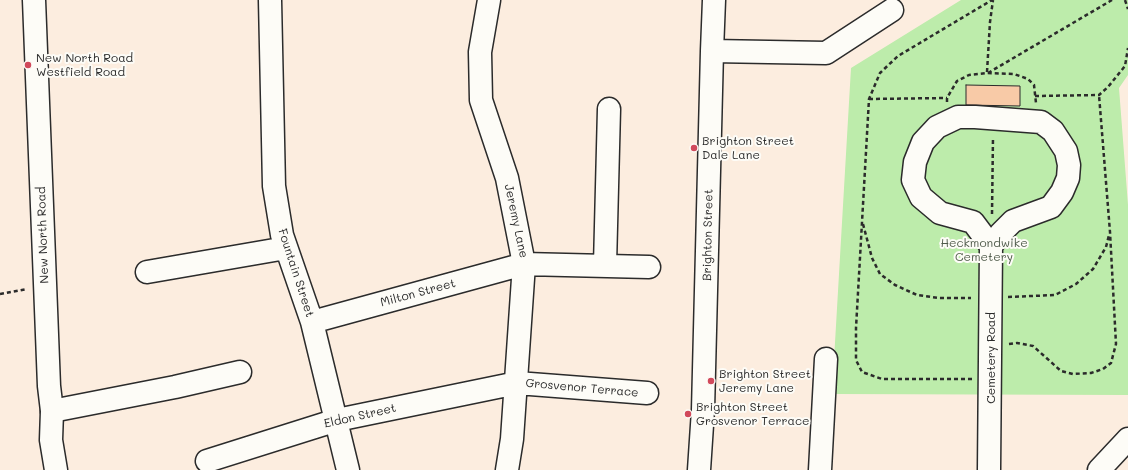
<!DOCTYPE html>
<style>
body{margin:0}
canvas{display:block;background:#fceddf}
</style>
<canvas width="1128" height="470"></canvas>
<script>
const context = document.querySelector('canvas').getContext('2d');
context.lineJoin = 'round';
function fill(path, color) { context.fillStyle = color; context.fill(path, 'evenodd'); }
const poly = rows => new Path2D(rows.map(r => 'M' + r).join(''));
function strokePath(path, color, width, dash) { context.strokeStyle = color; context.lineWidth = width; context.lineCap = dash ? 'butt' : 'round'; context.setLineDash(dash || []); context.stroke(path); }
function drawText(font, color, halo, rows, align = 'center') {
  context.font = font + ' Mali,sans-serif'; context.lineWidth = 4; context.setLineDash([]); context.textBaseline = 'middle'; context.strokeStyle = halo; context.fillStyle = color; for (const [text, x, y, turn = 0] of rows) {
    context.save(); context.translate(x, y); context.rotate((+turn || 0) * Math.PI / 180); context.textAlign = isNaN(turn) ? turn : align; if (halo) context.strokeText(text, 0, 0); context.fillText(text, 0, 0); context.restore();
  }
}
const green = poly([
 [961,0,1128,0,1128,75,1119,88,1128,205,1128,395,832,394,851,68]
]);
const building = poly([
 [966,85,1020,86,1020,106,966,105,966,85]
]);
const path = poly([
 [1125,0,1128,9],
 [987,72,990,22,993,0],
 [988,73,1112,0],
 [1035,96,1099,95,1108,87,1125,66,1128,48],
 [869,99,947,98],
 [947,102,947,98,957,81,969,75,987,73,1014,74,1028,79,1034,85,1036,103],
 [992,214,993,137],
 [863,224,872,258,880,274,895,285,917,295,939,298,971,298],
 [0,294,27,289],
 [1008,297,1055,295,1076,284,1093,269,1106,247,1109,235],
 [1009,344,1017,343,1033,346,1061,371,1073,374,1091,373,1103,369,1111,363,1116,344,1110,232,1099,95],
 [972,379,882,379,862,372,856,360,856,328,869,99,880,73,898,56,992,0]
]);
const minor = poly([
 [270,0,274,186,282,235,312,322,348,470],
 [489,0,480,52,481,100,507,178,524,264,512,439,507,470],
 [712,51,826,53,892,10],
 [605,265,609,109],
 [147,272,286,248],
 [312,322,524,264,649,267],
 [52,411,175,387,240,372],
 [207,461,337,420,517,383,647,393],
 [699,470,703,410,712,51,714,0],
 [820,470,826,359],
 [989,470,991,246,1001,233,1013,221,1051,207,1062,192,1068,178,1069,165,1066,151,1053,131,1041,122,975,117,958,117,937,127,923,142,915,162,913,180,921,197,940,213,973,222,991,246],
 [1099,470,1128,439]
]);
const major = poly([
 [34,0,49,386,52,411,51,440,56,470]
]);
const markers = [
 [28,65,4,"#d1495b"],
 [694,148,4,"#d1495b"],
 [711,381,4,"#d1495b"],
 [688,414,4,"#d1495b"]
];
const poiNames = [
 ["New North Road",36,58],
 ["Westfield Road",36,72],
 ["Brighton Street",702,141],
 ["Dale Lane",702,155],
 ["Brighton Street",719,374],
 ["Jeremy Lane",719,388],
 ["Brighton Street",696,407],
 ["Grosvenor Terrace",696,421]
];
const streetNames = [
 ["Jeremy Lane",516,221,78],
 ["New North Road",43,235,-92],
 ["Brighton Street",708,235,-89],
 ["Fountain Street",296,273,72],
 ["Milton Street",418,293,-15],
 ["Cemetery Road",991,358,-90],
 ["Grosvenor Terrace",582,388,5],
 ["Eldon Street",360,416,-13]
];
const parkNames = [
 ["Heckmondwike",984,243],
 ["Cemetery",984,257]
];
fill(green, '#bdecab');
fill(building, '#f8caa7');
strokePath(building, '#2b2b2b', 1);
strokePath(minor, '#2b2b2b', 25);
strokePath(major, '#2b2b2b', 25);
strokePath(path, '#2b2b2b', 2.5, [4, 3]);
strokePath(minor, '#fdfcf7', 22);
strokePath(major, '#fdfcf7', 22);
for (const [x, y, r, color] of markers) { const dot = new Path2D(); dot.arc(x, y, r, 0, 2 * Math.PI); context.fillStyle = color; context.fill(dot); strokePath(dot, '#fdfcf7', 1.5); }
drawText('12px', '#2b2b2b', '#fdfcf7', poiNames, 'left');
drawText('12px', '#2b2b2b', '#fdfcf7', streetNames);
drawText('12px', '#505b4b', '#fdfcf7', parkNames);
</script>
